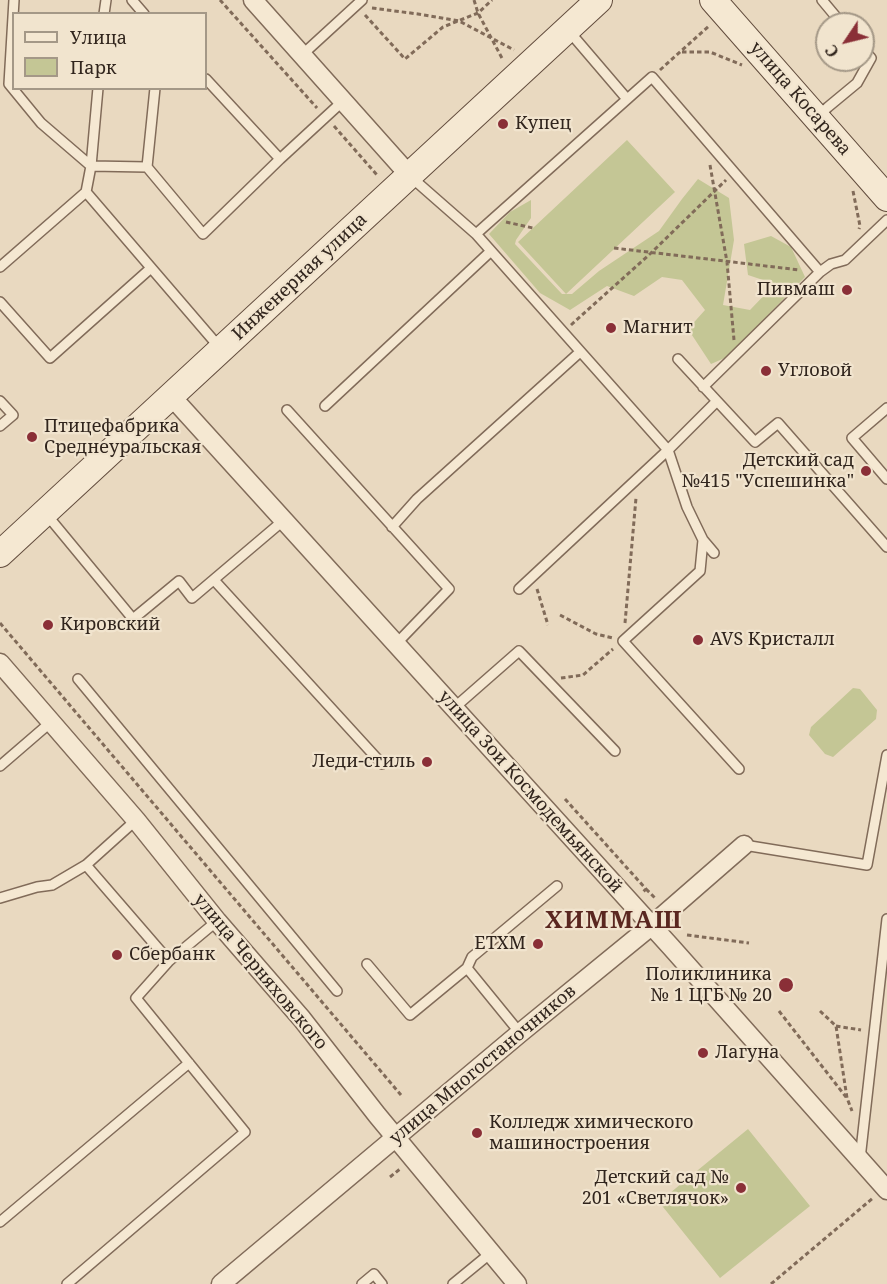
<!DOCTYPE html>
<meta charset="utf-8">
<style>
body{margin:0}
#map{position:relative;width:887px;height:1284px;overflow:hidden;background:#e9d9c0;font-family:"Noto Serif",serif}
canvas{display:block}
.legend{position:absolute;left:12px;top:12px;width:195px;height:78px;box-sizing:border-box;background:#f1e4ce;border:2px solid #a49887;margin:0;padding:8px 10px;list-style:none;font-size:18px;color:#31251d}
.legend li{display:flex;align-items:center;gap:12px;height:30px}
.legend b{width:30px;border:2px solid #a49887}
.north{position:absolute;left:815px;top:12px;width:60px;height:60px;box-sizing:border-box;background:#f1e4ce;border:2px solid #a49887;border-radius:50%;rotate:235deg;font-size:16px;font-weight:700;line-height:24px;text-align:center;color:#31251d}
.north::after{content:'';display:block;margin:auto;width:21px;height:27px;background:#8a2f37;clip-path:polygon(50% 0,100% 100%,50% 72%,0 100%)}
</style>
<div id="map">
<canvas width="887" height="1284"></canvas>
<ul class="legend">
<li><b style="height:8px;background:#f5e8d2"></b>Улица</li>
<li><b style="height:16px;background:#c4c695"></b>Парк</li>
</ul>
<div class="north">С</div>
</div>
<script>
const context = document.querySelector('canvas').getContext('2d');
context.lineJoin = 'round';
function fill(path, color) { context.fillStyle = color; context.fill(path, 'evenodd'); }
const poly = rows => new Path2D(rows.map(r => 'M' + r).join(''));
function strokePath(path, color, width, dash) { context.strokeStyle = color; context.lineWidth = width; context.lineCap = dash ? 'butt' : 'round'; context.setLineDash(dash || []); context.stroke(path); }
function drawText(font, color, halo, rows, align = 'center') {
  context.font = font + ' "Noto Serif",serif'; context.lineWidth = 4.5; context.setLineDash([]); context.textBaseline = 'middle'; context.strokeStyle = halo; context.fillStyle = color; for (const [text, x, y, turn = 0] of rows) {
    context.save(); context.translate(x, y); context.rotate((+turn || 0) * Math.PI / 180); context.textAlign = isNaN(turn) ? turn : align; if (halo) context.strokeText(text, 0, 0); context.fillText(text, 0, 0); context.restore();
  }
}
const green = poly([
 [627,140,675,192,566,294,518,242],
 [698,179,729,198,734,240,723,305,750,310,775,284,748,275,744,244,771,236,791,247,805,277,727,357,711,364,688,329,705,310,682,280,662,277,634,296,607,286,570,310,540,293,489,234,510,212,531,200,531,218,516,240,515,244,562,294,572,294,599,271,659,231,682,199],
 [853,688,860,689,877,710,876,719,833,757,825,754,809,735,811,727],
 [748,1129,810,1206,720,1278,659,1202]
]);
const path = poly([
 [220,0,317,108],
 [474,0,478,13,503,60],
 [372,8,418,14,459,21,514,50],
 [365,15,405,59,443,27,478,13,492,0],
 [682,52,710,52,742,65],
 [660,70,709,26],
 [334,126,377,175],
 [710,165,727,262,734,340],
 [853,191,860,226,859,229],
 [506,222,533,228],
 [614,248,800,270],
 [571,325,651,253,726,180],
 [537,589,548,625],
 [560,615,596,634,613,638],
 [0,623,401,1095],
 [625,623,636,498],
 [561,678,583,675,613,649],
 [565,799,646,889,643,892],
 [646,889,655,898],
 [687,935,749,943],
 [779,1011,846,1097],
 [820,1011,836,1026,847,1098,852,1111],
 [836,1026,861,1030],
 [390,1177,400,1169],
 [771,1284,873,1198]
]);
const lane = poly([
 [14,0,9,84,41,123,91,166,86,192],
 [132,0,144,14],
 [822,0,842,24],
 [104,14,106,0],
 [568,30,627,99],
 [302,55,362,0],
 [206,79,280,159,343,101],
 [98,88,91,166,147,167],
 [155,88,147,167,203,234,280,159],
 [817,117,828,107,857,83,871,58,863,49],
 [411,177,476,234,668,450,716,402],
 [476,234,652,77,820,272],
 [0,267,86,192,220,348],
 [0,302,50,358,151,268],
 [678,359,755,442,778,423,887,547],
 [703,387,820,272,831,264,845,260,887,220],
 [0,401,13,415,0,426],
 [325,406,491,251],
 [887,408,852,438,887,479],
 [287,410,449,589,396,644],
 [47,515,133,619,179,581,192,598,284,520],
 [392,527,417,499,580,352],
 [703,540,714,553],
 [214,580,382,764],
 [519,589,668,450,687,507,703,540,700,571,623,641,739,769],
 [78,679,337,991],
 [454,708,519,651,615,751],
 [0,766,51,722],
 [744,845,867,865,887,755],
 [86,865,169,961],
 [0,898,37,887,52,885,86,865,136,820],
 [367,964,410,1015,467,968],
 [520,1033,467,968,472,957,557,886],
 [860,1159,887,919],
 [0,1222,189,1063],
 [67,1284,245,1132,136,998,169,961,217,921],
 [362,1284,374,1274,382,1284],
 [453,1284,492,1252]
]);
const street = poly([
 [253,0,410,176],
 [171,396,671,947,887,1190],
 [0,663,136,820,217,921,302,1019,377,1115,517,1284],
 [221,1284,520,1033,651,926,744,845]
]);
const secondary = poly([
 [713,0,887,198],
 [0,554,599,0]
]);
const markers = [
 [503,124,6,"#8a2f37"],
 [847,290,6,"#8a2f37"],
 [611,328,6,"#8a2f37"],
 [766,371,6,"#8a2f37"],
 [32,437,6,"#8a2f37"],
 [866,471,6,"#8a2f37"],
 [48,625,6,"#8a2f37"],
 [698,640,6,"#8a2f37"],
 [427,762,6,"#8a2f37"],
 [538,944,6,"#8a2f37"],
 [117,955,6,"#8a2f37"],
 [786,985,8,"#8a2f37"],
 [703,1053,6,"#8a2f37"],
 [477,1133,6,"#8a2f37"],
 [741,1188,6,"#8a2f37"]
];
const streetNames = [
 ["улица Косарева",800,99,49],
 ["Инженерная улица",300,277,-43],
 ["улица Зои Космодемьянской",530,792,48],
 ["улица Черняховского",260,972,50],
 ["улица Многостаночников",483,1065,-40]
];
const poiNames = [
 ["Купец",515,124],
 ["Пивмаш",835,290,"right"],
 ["Магнит",623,328],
 ["Угловой",778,371],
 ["Птицефабрика",44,427],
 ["Среднеуральская",44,448],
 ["Детский сад",854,461,"right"],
 ["№415 \"Успешинка\"",854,482,"right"],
 ["Кировский",60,625],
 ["AVS Кристалл",710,640],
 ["Леди-стиль",415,762,"right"],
 ["ЕТХМ",526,944,"right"],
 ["Сбербанк",129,955],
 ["Поликлиника",772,975,"right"],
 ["№ 1 ЦГБ № 20",772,996,"right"],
 ["Лагуна",715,1053],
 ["Колледж химического",489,1123],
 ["машиностроения",489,1144],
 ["Детский сад №",729,1178,"right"],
 ["201 «Светлячок»",729,1199,"right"]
];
const districtNames = [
 ["ХИММАШ",614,921]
];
fill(green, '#c4c695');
strokePath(lane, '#816b59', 12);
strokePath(street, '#816b59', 21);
strokePath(secondary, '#624c3d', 28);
strokePath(path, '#816b59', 3, [4.5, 3]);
strokePath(lane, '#f5e8d2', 9);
strokePath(street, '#f5e8d2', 18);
strokePath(secondary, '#f5e8d2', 26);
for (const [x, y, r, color] of markers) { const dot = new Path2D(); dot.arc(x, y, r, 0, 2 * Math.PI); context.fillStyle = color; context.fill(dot); strokePath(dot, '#f1e4ce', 2); }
drawText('18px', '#31251d', '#f1e4ce', streetNames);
drawText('18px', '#31251d', '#f1e4ce', poiNames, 'left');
context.letterSpacing = '1.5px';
drawText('bold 24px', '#5a2720', '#f1e4ce', districtNames);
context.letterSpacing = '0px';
</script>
